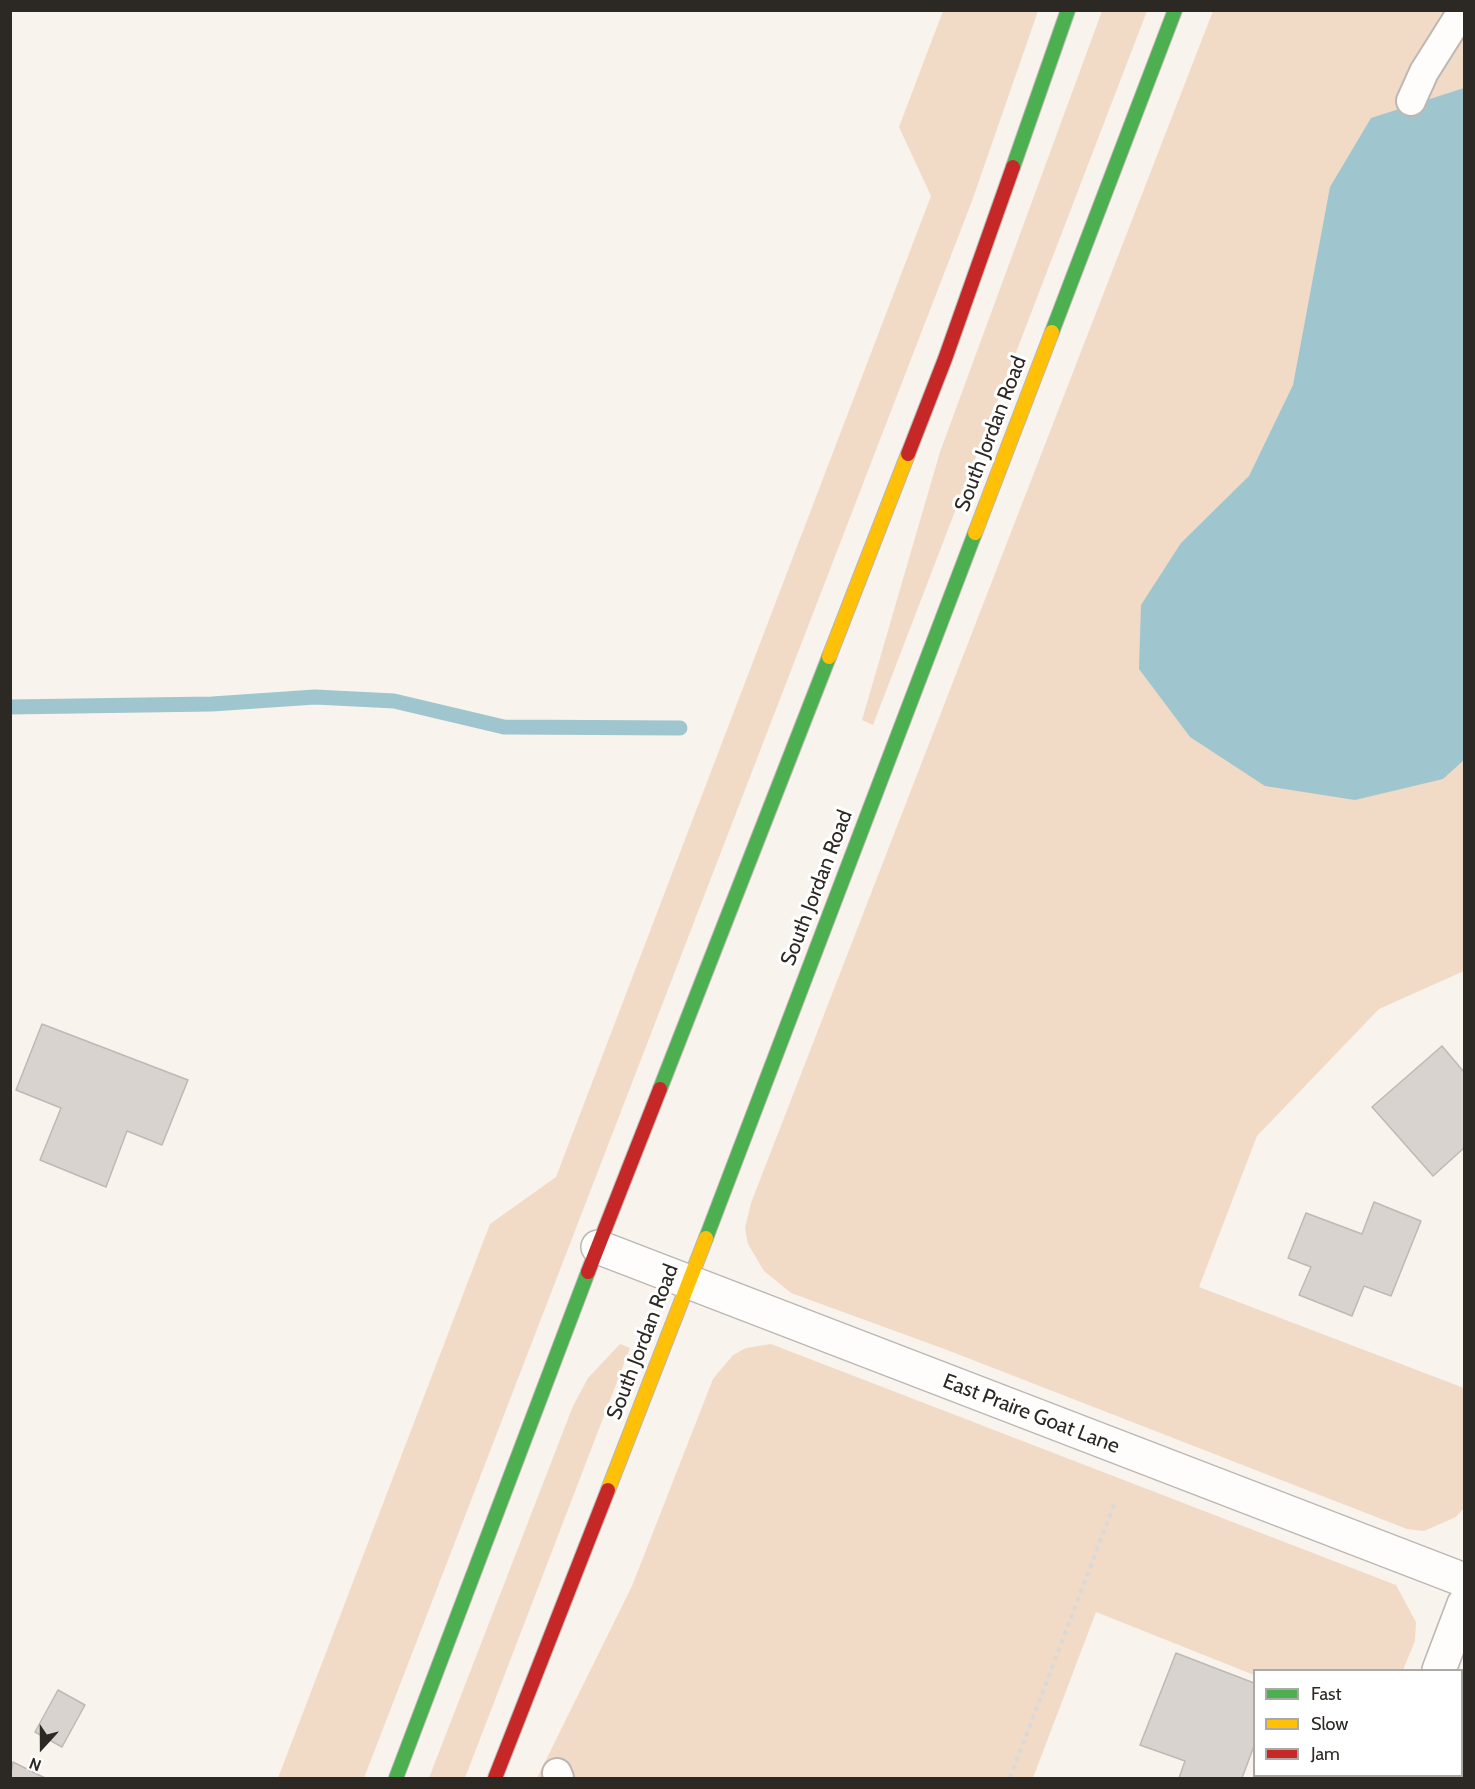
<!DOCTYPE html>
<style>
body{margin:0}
#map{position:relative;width:1475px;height:1789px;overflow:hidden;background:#f9f3ee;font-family:Cabin,sans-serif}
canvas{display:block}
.frame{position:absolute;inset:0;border:12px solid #2c2823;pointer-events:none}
.legend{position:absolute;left:1253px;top:1669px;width:210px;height:108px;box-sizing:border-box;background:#fff;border:2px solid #aba9a7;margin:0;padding:8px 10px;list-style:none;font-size:18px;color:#2c2823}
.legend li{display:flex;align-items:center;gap:12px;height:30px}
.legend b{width:30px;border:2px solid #aba9a7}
.north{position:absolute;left:12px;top:1717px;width:60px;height:60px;-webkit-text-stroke:4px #fff;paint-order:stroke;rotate:201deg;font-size:16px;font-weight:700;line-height:24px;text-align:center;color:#2c2823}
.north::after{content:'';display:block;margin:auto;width:21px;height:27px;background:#2c2823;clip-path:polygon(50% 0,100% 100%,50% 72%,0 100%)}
</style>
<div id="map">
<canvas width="1475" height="1789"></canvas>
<div class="frame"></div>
<ul class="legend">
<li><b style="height:8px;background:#4caf50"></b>Fast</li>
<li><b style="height:8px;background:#ffc107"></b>Slow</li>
<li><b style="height:8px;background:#c62828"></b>Jam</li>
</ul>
<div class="north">N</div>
</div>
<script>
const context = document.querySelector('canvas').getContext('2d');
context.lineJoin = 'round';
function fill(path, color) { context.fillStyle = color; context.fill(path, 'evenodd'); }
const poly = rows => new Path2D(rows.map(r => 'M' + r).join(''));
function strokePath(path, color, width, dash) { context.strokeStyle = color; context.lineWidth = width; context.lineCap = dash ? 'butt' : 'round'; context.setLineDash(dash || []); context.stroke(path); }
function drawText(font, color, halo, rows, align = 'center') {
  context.font = font + ' Cabin,sans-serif'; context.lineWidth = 6; context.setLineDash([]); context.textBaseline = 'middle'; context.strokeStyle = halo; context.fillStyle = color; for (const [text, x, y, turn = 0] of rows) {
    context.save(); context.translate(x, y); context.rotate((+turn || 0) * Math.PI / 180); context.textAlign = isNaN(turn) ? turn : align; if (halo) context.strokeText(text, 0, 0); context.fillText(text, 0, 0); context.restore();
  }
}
const green = poly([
 [943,11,1038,11,972,201,364,1778,278,1778,490,1224,556,1177,931,196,899,127],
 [1102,11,1147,11,873,725,862,720,940,452],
 [1213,11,1464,11,1464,971,1379,1009,1257,1136,1199,1287,1464,1388,1464,1508,1456,1517,1424,1531,1407,1529,947,1350,791,1293,764,1271,748,1244,745,1228,751,1203],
 [620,1344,630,1348,465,1778,429,1778,573,1406,588,1378],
 [771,1344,1396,1585,1416,1622,1415,1641,1403,1670,1254,1670,1254,1675,1096,1612,1033,1778,537,1778,632,1586,713,1379,733,1355,746,1348]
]);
const water = poly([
 [1464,88,1464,760,1443,779,1355,800,1265,786,1190,737,1139,669,1141,605,1181,543,1249,476,1293,385,1330,187,1371,118]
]);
const stream = poly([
 [10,707,212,704,315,697,394,701,504,727,680,728]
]);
const building = poly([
 [42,1024,188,1080,162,1145,127,1131,106,1187,40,1160,61,1108,16,1090,42,1024],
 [1442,1046,1464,1072,1464,1148,1433,1176,1372,1107,1442,1046],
 [1374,1202,1421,1221,1391,1296,1364,1286,1352,1316,1299,1295,1311,1267,1288,1258,1306,1213,1362,1234,1374,1202],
 [1176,1653,1254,1683,1254,1746,1242,1778,1179,1778,1185,1761,1140,1745,1176,1653],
 [58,1690,85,1705,62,1747,35,1732,58,1690],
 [13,1762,45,1778,10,1778,13,1762]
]);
const path = poly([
 [1010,1778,1115,1502]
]);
const lane = poly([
 [1411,101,1424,72,1463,10],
 [557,1773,559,1778]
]);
const street = poly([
 [598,1247,1464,1580],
 [1439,1670,1464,1604],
 [1397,1778,1398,1776]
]);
const fast = poly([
 [1013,167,1068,10],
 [1052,332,1175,10],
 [660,1089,829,657],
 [706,1238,975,533],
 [396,1778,588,1272]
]);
const slow = poly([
 [975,533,1052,332],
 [829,657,908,454],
 [608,1490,706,1238]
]);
const jam = poly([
 [908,454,945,359,1013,167],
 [588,1272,660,1089],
 [495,1778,608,1490]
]);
const streetNames = [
 ["South Jordan Road",991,434,-69],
 ["South Jordan Road",817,888,-69],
 ["South Jordan Road",643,1342,-69],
 ["East Praire Goat Lane",1031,1414,21]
];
fill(green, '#f1dbc6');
fill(water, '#9fc6ce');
strokePath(stream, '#9fc6ce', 15);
fill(building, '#d9d3cf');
strokePath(building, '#beb9b5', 1.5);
strokePath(lane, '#bcb7b3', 32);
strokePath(street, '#bcb7b3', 36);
strokePath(fast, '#bcb7b3', 16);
strokePath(slow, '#bcb7b3', 16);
strokePath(jam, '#bcb7b3', 16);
strokePath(path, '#dad9d7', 4, [4.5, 4.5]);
strokePath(lane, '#fefdfc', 28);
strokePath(street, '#fefdfc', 33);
strokePath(fast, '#4caf50', 14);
strokePath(slow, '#ffc107', 14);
strokePath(jam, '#c62828', 14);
drawText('21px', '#2c2823', '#fff', streetNames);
</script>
